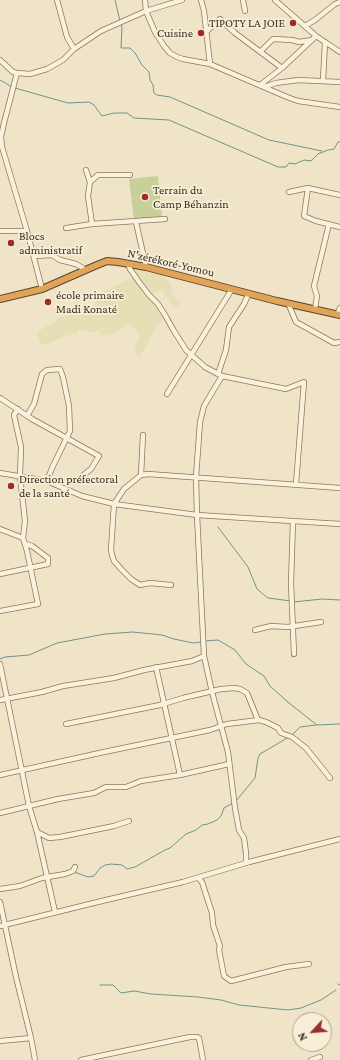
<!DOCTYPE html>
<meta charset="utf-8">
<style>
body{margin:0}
#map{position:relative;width:340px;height:1060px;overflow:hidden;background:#f0e4c8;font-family:"Crimson Pro",serif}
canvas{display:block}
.north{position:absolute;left:292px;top:1012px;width:40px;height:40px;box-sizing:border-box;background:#f7eed8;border:1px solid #ada18e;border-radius:50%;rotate:244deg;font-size:11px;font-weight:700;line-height:16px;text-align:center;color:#3d2e20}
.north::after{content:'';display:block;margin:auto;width:14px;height:18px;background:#9e2a2b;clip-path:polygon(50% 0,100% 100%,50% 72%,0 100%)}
</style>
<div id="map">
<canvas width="340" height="1060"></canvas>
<div class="north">N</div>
</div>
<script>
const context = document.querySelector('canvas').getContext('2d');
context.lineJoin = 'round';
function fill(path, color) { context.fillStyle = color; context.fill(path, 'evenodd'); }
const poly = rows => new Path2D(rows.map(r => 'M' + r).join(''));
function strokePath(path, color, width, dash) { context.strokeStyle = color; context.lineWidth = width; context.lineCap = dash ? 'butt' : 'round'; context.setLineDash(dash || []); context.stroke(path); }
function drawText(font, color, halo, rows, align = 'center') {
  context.font = font + ' "Crimson Pro",serif'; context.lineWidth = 3.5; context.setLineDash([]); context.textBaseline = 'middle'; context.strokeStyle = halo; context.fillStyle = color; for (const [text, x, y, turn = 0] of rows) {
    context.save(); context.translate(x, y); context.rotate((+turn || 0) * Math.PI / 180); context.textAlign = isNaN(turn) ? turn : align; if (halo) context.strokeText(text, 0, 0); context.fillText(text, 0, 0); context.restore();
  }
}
const farmland = poly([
 [138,269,165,275,165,280,171,283,172,291,171,295,178,299,182,303,179,306,174,307,161,289,153,294,138,277,136,273],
 [133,278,159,307,164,319,154,330,148,343,140,356,135,354,135,346,140,337,130,323,114,334,103,336,98,330,93,333,78,329,78,333,65,336,45,345,41,344,37,333,42,329,60,318,94,307,98,294]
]);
const green = poly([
 [158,176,162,217,134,220,129,179]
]);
const stream = poly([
 [115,0,120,21],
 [121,24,122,27,121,48,130,48,135,53,142,65,149,72,150,80,153,85,154,93,157,95,170,97,269,140,322,151],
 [0,80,12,87],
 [15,88,68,103,89,102,94,105,102,116,114,113,127,113,134,118,169,120,278,167,286,167,289,163,295,164,304,160,311,161,318,154,328,150,334,149,338,142,340,142],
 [218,527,248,567,257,589,268,598,291,601],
 [294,602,322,599,340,600],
 [204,641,218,640,235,650,246,664,264,676,270,686,289,703,317,725,340,724],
 [0,659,5,657,29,655,57,643,105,634,133,632,162,635,174,639,193,643,201,642],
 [292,735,300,727,316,725],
 [236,801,255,778,258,758,260,754,289,737],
 [74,872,88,877,94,876,100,868,105,865,111,864,122,865,127,869,135,867,165,850,170,848,186,834,196,830,202,825,208,824,217,820,221,816,224,808,233,803],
 [338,984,340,985],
 [100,985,113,985,121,993,134,991,151,994,198,997,221,1000,239,1005,288,1010,301,1008,321,1000,336,990]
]);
const minor = poly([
 [57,0,67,37,74,49],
 [145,0,146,11,155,32,164,46,170,53,177,57,183,59,210,64,287,97,298,101,340,107],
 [201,0,204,11,210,64],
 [243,0,245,11],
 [275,0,316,36,340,52],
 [305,26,315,20,335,4,340,2],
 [207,31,220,19,235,33,282,68],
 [261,51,273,39,292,40,299,42,312,40],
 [0,60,13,72,17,73,30,74,47,69,63,60,74,49,101,31,146,11,182,0],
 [17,73,4,123,1,137,2,147,27,231,42,289],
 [323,81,325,42],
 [260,85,282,68,316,36],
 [264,87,276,83,298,80,340,82],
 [86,170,90,182],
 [308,188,304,216,316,221,340,227],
 [289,192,308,188,340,195],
 [136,222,146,267],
 [92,224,88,196,90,182,98,175,130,175],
 [66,228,92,224,165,219],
 [0,231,27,231],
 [34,256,52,255,60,260,76,264,86,270],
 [128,263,130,269,139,282,149,295,158,304,165,315,174,331,186,350,205,367,222,376,286,389,304,382,296,484],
 [288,303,296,322,334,343,340,342],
 [315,309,317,296,314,286,329,224],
 [337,315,340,308],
 [218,374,226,350,229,327,244,304,249,293],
 [222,376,204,406,200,422,196,477,197,515,204,656,212,692,228,752,235,808,239,830,244,838,246,853,246,863],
 [167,394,232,289],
 [0,398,32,419,99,456,91,469,76,481],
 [27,416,34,404,42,374,47,370,60,369,63,377,69,406,70,431,52,468,47,481],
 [0,473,47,481,82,496,114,504,197,515,340,524],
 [141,475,143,435],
 [293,521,291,583,294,654],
 [0,529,23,538],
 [0,574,48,564,48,558,32,546,26,544],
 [171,585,150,583,140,585,131,579,121,569,114,561,112,555,111,550,114,504,124,489,141,475,148,474,340,488],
 [0,611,38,604,27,551,23,538,25,521,20,476,21,447,14,415,18,409],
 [255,630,271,626,288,627,321,622],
 [0,664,29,806,37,832,55,912],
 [156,667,180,775],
 [0,700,42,692,63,686,114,678,144,670,192,661,204,656],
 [66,724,160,705,183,698,221,689,235,688,240,689,247,693,258,720],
 [0,775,104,752,210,730,227,724,259,720,266,722,278,728,281,733,292,737,306,748,330,778],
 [0,813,58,799,94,793,106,787,126,787,141,781,180,775,229,764],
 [37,832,49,838,60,837,114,826,129,821],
 [198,878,202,882,212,913,213,925,220,946,219,950,224,976,231,981,286,967,309,964],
 [0,889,20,886,42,878,65,874,73,871,75,867],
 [0,902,16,977,31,1038,35,1060],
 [0,926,106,900,183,882,249,862,340,839],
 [0,1041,31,1038],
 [81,1060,190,1037,197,1037,199,1038,203,1060],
 [311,1060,320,1057]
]);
const highway = poly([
 [0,299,42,289,97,265,107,261,118,262,146,267,277,301,340,315]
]);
const markers = [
 [293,23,4,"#9e2a2b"],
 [201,33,4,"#9e2a2b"],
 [145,197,4,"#9e2a2b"],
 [11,243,4,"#9e2a2b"],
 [48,302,4,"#9e2a2b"],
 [11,486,4,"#9e2a2b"]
];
const poiNames = [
 ["TIPOTY LA JOIE",285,23,"right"],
 ["Cuisine",193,33,"right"],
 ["Terrain du",153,190],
 ["Camp Béhanzin",153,204],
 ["Blocs",19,236],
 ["administratif",19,250],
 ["école primaire",56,295],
 ["Madi Konaté",56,309],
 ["Direction préfectoral",19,479],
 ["de la santé",19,493]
];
const streetNames = [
 ["N'zérékoré-Yomou",171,263,13]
];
fill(farmland, '#e6deb5');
fill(green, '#c9cf9b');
strokePath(stream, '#6f938a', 1);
strokePath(minor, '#8d765c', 6);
strokePath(highway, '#5b4430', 8);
strokePath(minor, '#faf1dc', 4.5);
strokePath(highway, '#e0a458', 6);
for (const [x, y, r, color] of markers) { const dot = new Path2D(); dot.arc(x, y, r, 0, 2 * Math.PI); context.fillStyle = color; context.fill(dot); strokePath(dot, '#f7eed8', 1.5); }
drawText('12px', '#3d2e20', '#f7eed8', poiNames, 'left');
drawText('12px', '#3d2e20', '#f7eed8', streetNames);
</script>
